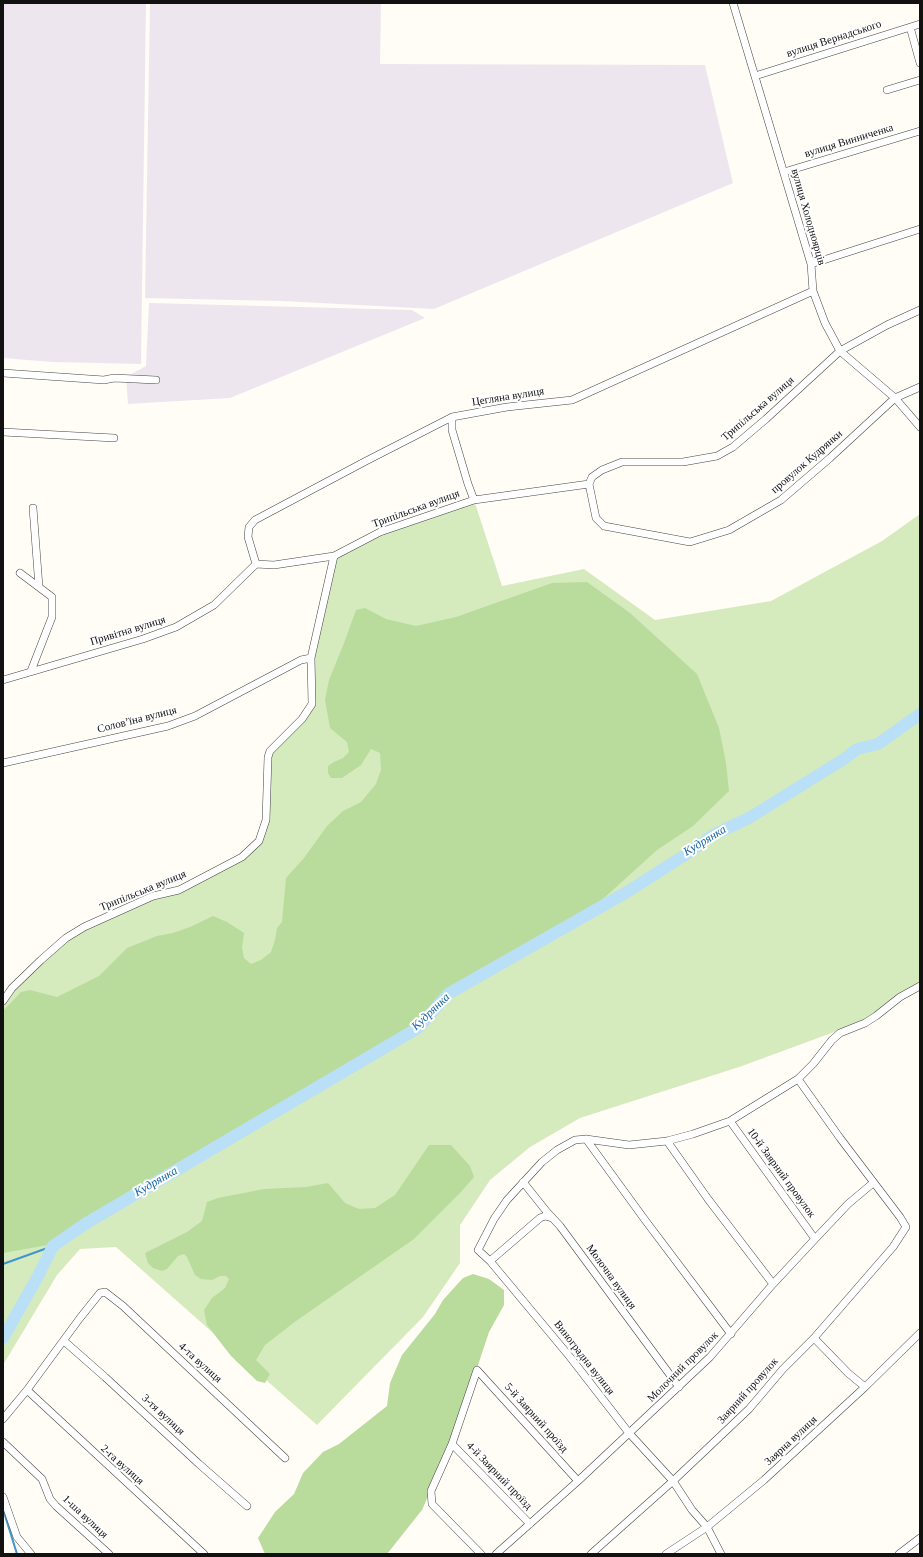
<!DOCTYPE html>
<meta charset="utf-8">
<style>
body{margin:0}
#map{position:relative;width:923px;height:1557px;overflow:hidden;background:#fffdf5;font-family:Georgia,serif}
canvas{display:block}
.frame{position:absolute;inset:0;border:4px solid #111;pointer-events:none}
</style>
<div id="map">
<canvas width="923" height="1557"></canvas>
<div class="frame"></div>
</div>
<script>
const context = document.querySelector('canvas').getContext('2d');
context.lineJoin = 'round';
function fill(path, color) { context.fillStyle = color; context.fill(path, 'evenodd'); }
const poly = rows => new Path2D(rows.map(r => 'M' + r).join(''));
function strokePath(path, color, width, dash) { context.strokeStyle = color; context.lineWidth = width; context.lineCap = dash ? 'butt' : 'round'; context.setLineDash(dash || []); context.stroke(path); }
function drawText(font, color, halo, rows, align = 'center') {
  context.font = font + ' Georgia,serif'; context.lineWidth = 4; context.setLineDash([]); context.textBaseline = 'middle'; context.strokeStyle = halo; context.fillStyle = color; for (const [text, x, y, turn = 0] of rows) {
    context.save(); context.translate(x, y); context.rotate((+turn || 0) * Math.PI / 180); context.textAlign = isNaN(turn) ? turn : align; if (halo) context.strokeText(text, 0, 0); context.fillText(text, 0, 0); context.restore();
  }
}
const industrial = poly([
 [3,3,146,3,141,364,52,362,3,358],
 [150,3,381,3,380,64,705,65,733,183,434,309,282,301,145,298],
 [149,303,412,310,425,318,230,398,128,404,126,377,146,366]
]);
const green = poly([
 [475,503,502,586,584,569,655,620,771,601,882,541,920,514,920,984,864,1021,742,1066,580,1118,530,1147,490,1180,460,1225,460,1263,423,1317,317,1425,116,1247,80,1249,57,1275,3,1365,3,1006,15,990,43,962,68,941,85,930,154,899,180,893,262,842,271,757,273,752,304,720,315,705,314,658,337,558,381,535]
]);
const forest = poly([
 [587,582,630,613,697,674,719,728,726,763,729,791,693,826,657,850,583,917,467,980,450,991,415,1026,138,1190,48,1245,3,1253,3,1011,21,992,30,990,57,997,99,976,127,948,157,936,173,933,190,927,213,916,227,922,244,933,242,947,244,958,251,964,261,960,271,952,275,940,277,928,282,922,286,878,304,858,327,826,343,811,361,802,376,784,381,770,380,753,371,749,361,765,342,778,331,778,328,773,328,766,334,762,343,758,349,752,347,742,330,728,325,700,329,680,344,643,356,610,365,608,386,619,416,626,456,617,552,583],
 [429,1145,451,1145,470,1166,474,1177,460,1193,414,1239,296,1321,265,1345,256,1360,270,1374,265,1383,257,1381,231,1356,207,1325,204,1310,212,1298,225,1288,229,1279,226,1276,220,1276,212,1280,201,1279,195,1275,187,1257,184,1254,178,1256,167,1269,162,1271,153,1268,148,1263,145,1253,187,1232,202,1221,207,1202,218,1198,264,1189,306,1187,328,1183,345,1203,359,1209,375,1208,395,1195],
 [473,1274,489,1279,504,1290,504,1305,489,1332,454,1437,422,1510,387,1554,265,1554,258,1538,275,1512,294,1494,303,1473,323,1452,339,1444,387,1406,390,1383,402,1355,435,1314,443,1300,463,1278]
]);
const stream = poly([
 [3,1264,53,1246],
 [3,1509,17,1554]
]);
const river = poly([
 [3,1338,37,1278,53,1246,85,1224,418,1028,448,994,627,892,688,853,713,835,749,818,844,759,857,749,878,744,920,714]
]);
const minor = poly([
 [733,3,811,264,813,291,825,323,840,351,895,398,920,427],
 [910,27,920,63],
 [755,76,920,24],
 [887,90,920,80],
 [784,172,920,131],
 [811,264,920,229],
 [3,373,104,380,114,378,156,380],
 [452,417,452,430,468,484,474,500],
 [3,432,114,438],
 [589,484,596,518,604,526,690,542,729,530,781,500,830,458,895,398,920,387],
 [33,508,39,587],
 [256,564,248,537,249,527,255,520,366,461,452,417,507,407,572,400,813,291],
 [20,573,52,597,52,617,31,671],
 [3,680,143,639,176,627,214,605,256,564,274,565,334,556],
 [3,763,168,726,195,716,284,669,301,660,311,658],
 [3,1001,12,988,41,960,66,938,84,927,153,896,179,890,242,857,259,841,266,820,268,757,270,751,302,719,312,704,311,658,334,556,380,532,474,500,589,484,592,477,602,470,622,462,683,462,717,456,733,447,766,419,840,351,887,325,920,310],
 [730,1121,815,1239],
 [586,1139,645,1220,731,1334],
 [667,1141,708,1199,773,1284],
 [523,1182,547,1212,560,1226,679,1387],
 [490,1261,540,1218,545,1216,552,1218],
 [814,1338,848,1373,865,1387],
 [64,1341,105,1377,199,1464,247,1506],
 [27,1390,204,1554],
 [3,1419,27,1390,80,1318,100,1293,105,1292,123,1306,285,1458],
 [3,1442,42,1479,50,1499,56,1506,109,1554],
 [452,1444,530,1524],
 [3,1497,17,1537,31,1554],
 [481,1554,432,1504,431,1491,452,1444,477,1370,578,1481],
 [496,1554,578,1481,710,1357,773,1284,815,1239,848,1204,873,1183],
 [591,1554,673,1481,749,1409,783,1369,814,1338,893,1247,906,1227,900,1217,840,1138,798,1079],
 [666,1554,707,1527,764,1480,865,1387,920,1333],
 [721,1554,707,1527,692,1510,673,1481,629,1433,570,1357,490,1261,478,1250,494,1219,507,1200,542,1162,557,1150,575,1140,586,1139,629,1145,667,1141,693,1134,730,1121,798,1079,813,1064,832,1040,840,1033,865,1023,876,1016,900,997,920,986],
 [899,1554,920,1538]
]);
const streetNames = [
 ["вулиця Вернадського",834,39,-18],
 ["вулиця Винниченка",849,141,-17],
 ["вулиця Холодноярців",808,217,74],
 ["Цегляна вулиця",508,397,-9],
 ["Трипільська вулиця",758,409,-41],
 ["провулок Кудрянки",807,462,-41],
 ["Трипільська вулиця",416,509,-20],
 ["Привітна вулиця",128,631,-17],
 ["Соловʼїна вулиця",137,720,-14],
 ["Трипільська вулиця",143,891,-22],
 ["10-й Заярний провулок",781,1173,54],
 ["Молочна вулиця",611,1277,54],
 ["Виноградна вулиця",584,1358,52],
 ["4-та вулиця",200,1363,42],
 ["Молочний провулок",683,1367,-45],
 ["Заярний провулок",748,1391,-48],
 ["3-тя вулиця",163,1415,43],
 ["5-й Заярний проїзд",536,1418,48],
 ["Заярна вулиця",791,1441,-43],
 ["2-га вулиця",122,1465,42],
 ["4-й Заярний проїзд",499,1476,46],
 ["1-ша вулиця",85,1517,43]
];
const waterNames = [
 ["Кудрянка",705,841,-31],
 ["Кудрянка",431,1012,-44],
 ["Кудрянка",156,1182,-30]
];
fill(industrial, '#eee6ef');
fill(green, '#d5ebbd');
fill(forest, '#b9dc9c');
strokePath(stream, '#3f96cf', 2);
strokePath(river, '#b9e0f7', 12);
strokePath(minor, '#444', 8);
strokePath(minor, '#fff', 7);
drawText('11px', '#111', '#fff', streetNames);
drawText('italic 12px', '#1768a6', '#fff', waterNames);
</script>
